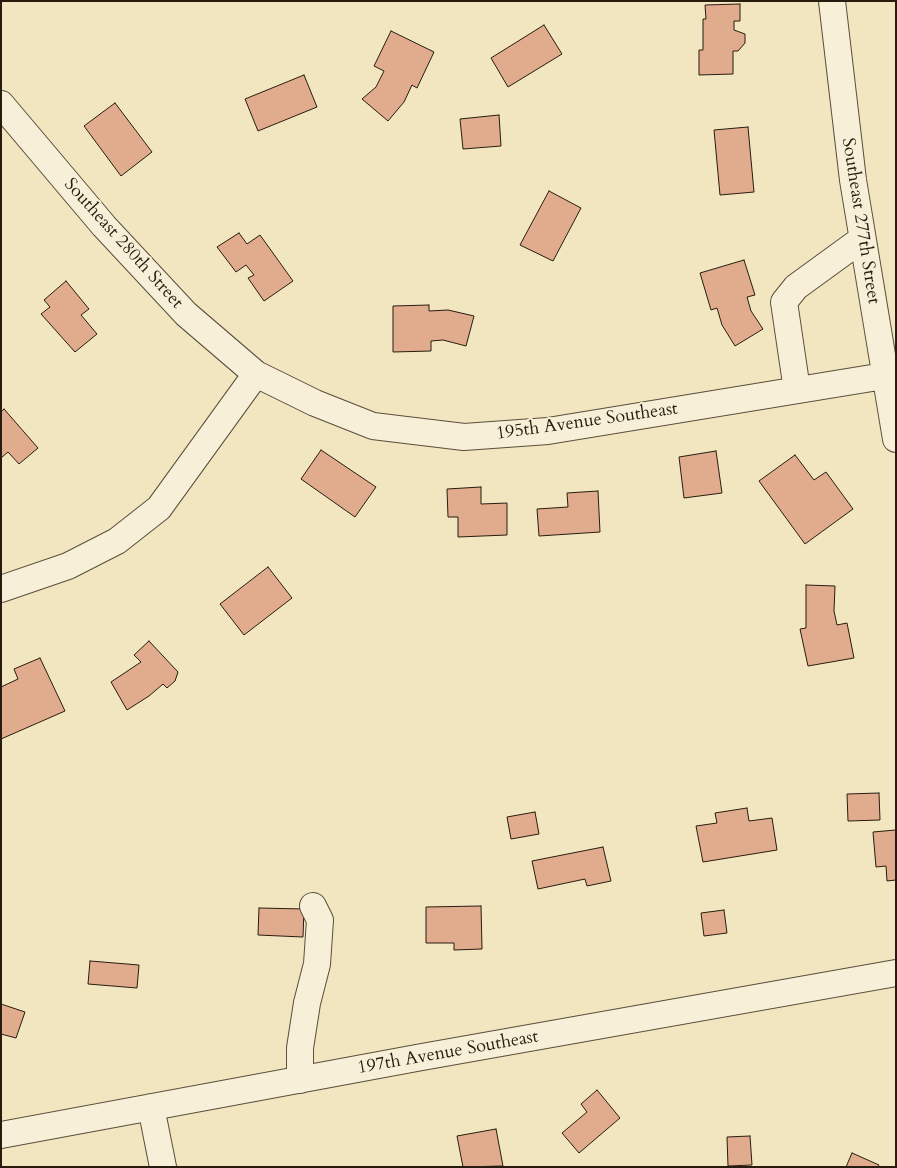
<!DOCTYPE html>
<style>
body{margin:0}
#map{position:relative;width:897px;height:1168px;overflow:hidden;background:#f2e6c1;font-family:Cardo,serif}
canvas{display:block}
.frame{position:absolute;inset:0;border:2px solid #271c0e;pointer-events:none}
</style>
<div id="map">
<canvas width="897" height="1168"></canvas>
<div class="frame"></div>
</div>
<script>
const context = document.querySelector('canvas').getContext('2d');
context.lineJoin = 'round';
function fill(path, color) { context.fillStyle = color; context.fill(path, 'evenodd'); }
const poly = rows => new Path2D(rows.map(r => 'M' + r).join(''));
function strokePath(path, color, width, dash) { context.strokeStyle = color; context.lineWidth = width; context.lineCap = dash ? 'butt' : 'round'; context.setLineDash(dash || []); context.stroke(path); }
function drawText(font, color, halo, rows, align = 'center') {
  context.font = font + ' Cardo,serif'; context.lineWidth = 4; context.setLineDash([]); context.textBaseline = 'middle'; context.strokeStyle = halo; context.fillStyle = color; for (const [text, x, y, turn = 0] of rows) {
    context.save(); context.translate(x, y); context.rotate((+turn || 0) * Math.PI / 180); context.textAlign = isNaN(turn) ? turn : align; if (halo) context.strokeText(text, 0, 0); context.fillText(text, 0, 0); context.restore();
  }
}
const building = poly([
 [740,4,740,21,734,21,734,30,745,34,745,43,738,51,733,51,733,74,699,75,699,50,703,50,703,19,706,19,705,5,740,4],
 [544,25,562,54,508,87,491,58,544,25],
 [391,31,434,52,417,88,412,85,404,102,388,121,362,99,376,87,384,71,374,66,391,31],
 [304,75,317,107,258,131,245,99,304,75],
 [115,103,152,152,121,176,84,126,115,103],
 [499,115,501,146,463,149,460,119,499,115],
 [748,127,754,192,720,195,714,130,748,127],
 [549,191,581,208,553,261,520,245,549,191],
 [239,233,247,244,260,235,293,281,264,301,248,278,254,275,246,265,236,272,217,247,239,233],
 [744,260,755,295,747,297,751,311,763,329,735,346,722,325,717,308,711,310,700,273,744,260],
 [66,281,89,309,81,315,97,334,75,352,41,314,50,307,44,300,66,281],
 [429,305,429,311,448,310,474,316,466,346,443,340,431,341,431,351,393,352,393,306,429,305],
 [4,409,38,448,19,464,8,452,1,458,1,412,4,409],
 [321,450,376,487,355,517,301,479,321,450],
 [716,451,722,493,684,498,679,457,716,451],
 [795,455,814,480,826,472,853,509,805,544,759,481,795,455],
 [481,487,481,504,507,503,507,535,458,537,458,517,448,517,447,489,481,487],
 [598,491,600,532,539,536,537,509,568,507,567,493,598,491],
 [268,567,292,598,244,635,220,604,268,567],
 [806,585,835,586,834,611,837,625,847,623,854,658,808,666,800,629,806,628,806,585],
 [149,641,178,672,175,681,167,688,163,684,149,696,127,710,111,682,141,662,134,655,149,641],
 [40,658,65,711,1,739,1,687,18,679,14,669,40,658],
 [879,793,880,820,848,821,847,794,879,793],
 [747,808,749,821,772,818,777,850,703,862,696,826,717,823,715,813,747,808],
 [535,812,539,834,511,839,507,817,535,812],
 [896,830,896,880,887,881,886,866,876,867,873,832,896,830],
 [603,847,611,881,587,886,585,879,538,889,532,861,603,847],
 [481,906,482,949,454,950,454,943,426,943,426,907,481,906],
 [259,908,304,909,303,937,258,935,259,908],
 [724,910,727,933,704,936,701,913,724,910],
 [90,961,139,965,137,988,88,984,90,961],
 [1,1004,25,1012,16,1038,1,1034,1,1004],
 [597,1090,620,1118,579,1153,562,1133,587,1112,581,1104,597,1090],
 [496,1129,503,1166,463,1167,457,1136,496,1129],
 [750,1136,752,1165,728,1166,727,1137,750,1136],
 [852,1153,879,1165,878,1167,846,1167,852,1153]
]);
const minor = poly([
 [832,1,853,180,896,439],
 [1,104,104,226,186,314,256,374,315,403,373,426,464,437,548,431,896,374],
 [797,390,784,302,796,287,862,239],
 [1,589,68,566,117,541,159,508,256,374],
 [300,1080,300,1048,307,1003,317,964,320,920,313,906],
 [151,1107,163,1167],
 [1,1135,422,1057,896,973]
]);
const streetNames = [
 ["Southeast 277th Street",860,221,81],
 ["Southeast 280th Street",123,244,48],
 ["195th Avenue Southeast",587,422,-8],
 ["197th Avenue Southeast",448,1053,-10]
];
fill(building, '#e1ac8e');
strokePath(building, '#271c0e', 1);
strokePath(minor, '#5a4e3b', 28);
strokePath(minor, '#f7efd7', 26);
drawText('18px', '#271c0e', '#f7efd7', streetNames);
</script>
